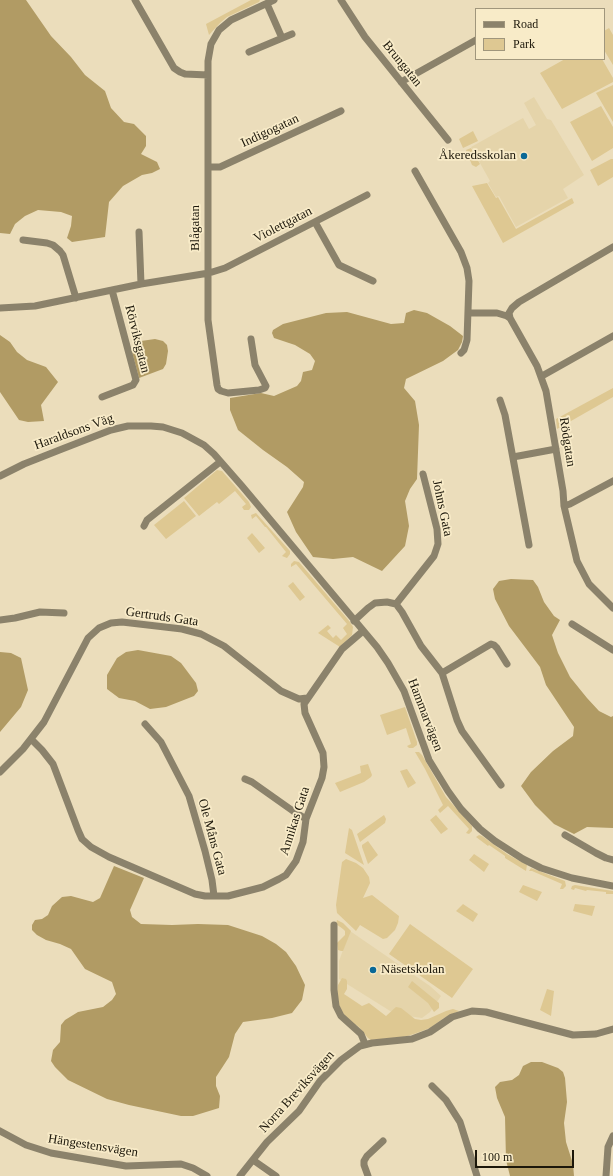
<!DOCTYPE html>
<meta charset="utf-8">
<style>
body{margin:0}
#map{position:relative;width:613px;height:1176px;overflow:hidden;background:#ebddbb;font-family:"Times New Roman",serif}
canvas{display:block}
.legend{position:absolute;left:475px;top:8px;width:130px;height:52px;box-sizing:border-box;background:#f8ebc8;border:1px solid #a0967c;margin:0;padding:5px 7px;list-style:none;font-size:12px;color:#1c170a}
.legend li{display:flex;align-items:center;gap:8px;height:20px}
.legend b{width:20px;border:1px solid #a0967c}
.scale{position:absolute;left:475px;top:1150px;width:99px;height:18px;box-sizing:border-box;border:2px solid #1c170a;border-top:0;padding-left:5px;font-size:12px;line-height:14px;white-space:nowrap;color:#1c170a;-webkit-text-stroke:3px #f8ebc8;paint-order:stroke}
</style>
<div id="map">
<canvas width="613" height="1176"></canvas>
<ul class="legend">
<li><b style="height:5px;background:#8b826b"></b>Road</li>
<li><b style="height:11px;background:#dec892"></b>Park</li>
</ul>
<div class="scale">100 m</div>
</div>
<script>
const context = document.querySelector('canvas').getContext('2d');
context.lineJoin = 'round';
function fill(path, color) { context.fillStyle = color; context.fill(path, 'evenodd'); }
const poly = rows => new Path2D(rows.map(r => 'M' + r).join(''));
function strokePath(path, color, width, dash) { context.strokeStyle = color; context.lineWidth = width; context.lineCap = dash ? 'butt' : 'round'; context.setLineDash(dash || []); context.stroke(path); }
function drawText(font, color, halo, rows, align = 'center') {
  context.font = font + ' "Times New Roman",serif'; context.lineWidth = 3.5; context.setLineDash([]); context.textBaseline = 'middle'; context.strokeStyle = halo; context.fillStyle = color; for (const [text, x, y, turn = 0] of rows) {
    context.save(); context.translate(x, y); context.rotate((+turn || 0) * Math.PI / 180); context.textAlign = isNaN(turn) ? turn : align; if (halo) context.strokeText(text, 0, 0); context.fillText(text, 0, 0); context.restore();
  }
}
const built = poly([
 [534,97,547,119,551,120,584,175,563,189,568,198,516,227,499,196,496,197,488,183,490,181,471,147,523,118,529,129,536,125,524,103],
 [350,931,430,986,441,996,430,1012,422,1018,395,1014,339,979,339,961]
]);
const green = poly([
 [251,0,260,0,259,2,227,17,220,23,209,35,206,24],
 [609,28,613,35,613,65,604,50,604,31],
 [565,59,602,59,613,78,613,82,562,109,540,73],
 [613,85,613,122,596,93],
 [601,106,613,127,613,148,592,161,570,122],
 [473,131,478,141,463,148,459,139],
 [471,148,480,164,476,167,472,165,466,150],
 [611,159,613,159,613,177,598,186,590,170],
 [487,183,496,198,498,197,516,229,572,198,574,203,503,243,472,186],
 [613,388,613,397,557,429,556,419],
 [217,470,222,471,249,502,251,507,249,510,244,510,242,507,246,504,235,491,219,504,217,502,199,516,184,498],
 [184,501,196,516,166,539,154,525],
 [256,513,290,551,290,554,287,558,282,556,286,552,266,527,265,527,256,516,252,519,251,515],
 [252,533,265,548,259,553,247,538],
 [294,561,299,562,350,622,353,627,352,635,340,647,318,633,328,625,331,628,327,631,333,638,336,635,341,640,347,634,343,628,347,624,296,564,291,567,291,564],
 [293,582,305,597,300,601,288,586],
 [405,707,417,742,417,745,413,748,409,748,407,746,411,744,406,728,387,735,380,715],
 [415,752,419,752,422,755,446,797,472,826,472,831,469,834,466,833,469,829,448,806,440,813,438,810,443,805,425,769],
 [368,764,372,775,371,777,364,782,340,792,335,783,361,773,360,766],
 [407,769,416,783,408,788,400,771],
 [384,815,386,819,385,823,360,842,357,834],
 [436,815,448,829,441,834,430,820],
 [349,828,352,830,364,865,345,853],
 [479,835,482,836,507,854,527,865,526,871,505,858,505,856,489,845,488,846,476,837],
 [368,841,378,855,368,864,362,847,362,845],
 [474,854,489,864,484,872,469,860],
 [346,859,356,863,363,868,369,877,370,883,363,898,372,895,399,916,398,923,395,930,387,938,383,939,360,925,356,931,337,913,336,905,342,862],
 [531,868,565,881,566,886,563,889,560,889,562,884,532,871,529,871],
 [523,885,542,892,537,901,519,892],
 [575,885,613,891,613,894,606,894,606,892,587,890,586,891,575,888,574,890,571,889,572,886],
 [463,904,478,914,473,922,456,911],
 [575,904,595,906,592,916,573,911],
 [337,920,343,923,351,931,343,951,341,951,338,950,337,943,345,935,345,931,343,929,336,924],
 [410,924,473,969,452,998,389,954],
 [342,978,346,979,347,981,347,989,344,994,362,1006,369,1003,386,1016,396,1007,401,1008,415,1019,421,1020,428,1019,446,1011,453,1009,459,1011,444,1018,430,1028,414,1034,404,1037,371,1040,368,1038,359,1027,348,1020,342,1012,339,1005,337,992,338,985],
 [412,981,439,1003,439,1008,434,1012,428,1003,408,987],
 [547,989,554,991,551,1016,540,1010]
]);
const forest = poly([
 [0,0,26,0,51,36,71,57,85,75,105,91,111,108,124,122,134,124,146,136,146,146,141,154,157,162,160,169,152,173,142,175,123,186,109,202,105,237,72,242,67,238,71,226,72,216,61,212,38,210,25,216,15,224,10,234,0,233],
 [414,310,427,313,450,326,463,336,462,342,458,350,443,361,406,379,404,388,415,401,419,425,417,479,410,489,405,501,409,526,405,546,382,571,353,557,333,559,313,557,296,532,287,512,303,487,304,482,287,467,263,450,238,430,230,410,230,398,261,393,274,396,297,386,301,381,303,372,312,370,315,361,310,354,295,345,274,338,272,333,273,330,283,324,326,313,347,312,391,324,404,323,406,313],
 [0,335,10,342,17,352,27,360,46,367,58,382,41,405,44,421,28,422,19,420,0,392],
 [155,339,163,341,167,345,168,351,166,364,163,369,139,378,132,352,135,349,135,344,141,341],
 [511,579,533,580,538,587,544,602,554,616,560,620,552,635,558,653,570,677,587,698,599,711,611,717,613,716,613,828,587,827,574,834,554,824,535,805,521,786,531,772,553,751,573,736,574,727,546,685,540,667,509,626,495,599,493,589,499,581],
 [138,650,171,656,181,663,196,683,198,691,194,696,166,707,150,709,135,701,119,698,107,689,107,675,117,658,126,652],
 [0,652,11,653,21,658,28,690,21,707,0,732],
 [114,866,144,878,130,910,132,917,141,924,172,925,198,924,228,925,262,936,276,944,286,952,296,966,305,985,302,1000,292,1013,272,1018,243,1022,235,1034,229,1057,216,1077,216,1086,220,1096,219,1108,193,1116,181,1116,129,1105,107,1099,68,1080,55,1067,51,1061,53,1050,60,1042,61,1025,65,1020,78,1012,103,1007,112,1000,116,994,112,982,85,969,71,949,60,944,46,940,37,935,32,930,32,925,35,920,42,919,48,915,52,906,62,897,71,896,93,902,100,898],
 [531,1062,542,1062,558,1068,563,1072,565,1078,567,1102,564,1123,566,1142,573,1164,574,1176,510,1176,506,1160,505,1117,497,1098,495,1087,500,1082,512,1080,519,1075,523,1066]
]);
const street = poly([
 [135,0,174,68,180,72,185,74,208,75],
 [341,0,365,37,448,140],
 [267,4,282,38],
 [249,52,292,34],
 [401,82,476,40],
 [208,167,220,167,341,111],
 [415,171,461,252,467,268,469,281,467,340,464,350,461,353],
 [315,222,339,265,373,281],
 [139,232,141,284],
 [23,240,47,243,53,245,60,251,63,255,76,298],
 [0,308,35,306,141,284,209,273,225,268,367,195],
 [468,313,497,313,507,316,510,318,537,366,546,391,563,491,564,506,577,561,589,584,613,608],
 [510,318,509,313,512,308,519,302,613,247],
 [251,339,255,365,266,386,265,388,259,390,228,393,221,391,218,389,217,385,208,320,208,61,211,44,219,30,231,20,274,0],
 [542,376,613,336],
 [102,397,133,385,136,380,112,290],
 [500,400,505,415,529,545],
 [513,457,556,449],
 [0,476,24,464,62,449,111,430,128,426,151,426,163,427,182,433,204,445,214,454,242,486,377,647,388,663,404,691,429,760,448,791,461,809,480,829,495,841,523,859,541,868,572,878,613,886],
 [564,506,570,504,613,481],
 [144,526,147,520,220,462],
 [396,604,434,556,438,544,437,529,423,474],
 [0,620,15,618,40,612,64,613],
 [354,621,368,608,375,603,387,602,396,604,402,612,421,646,442,673,457,720,462,731,501,785],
 [572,624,613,650],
 [442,673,491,644,494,645,497,648,507,664],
 [145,724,161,742,189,796,205,851,212,880,214,896],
 [32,740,42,750,53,764,78,830,82,839,91,847,109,857,195,894,205,896,228,896,263,887,279,879,286,875,296,861,303,842,306,819,322,778,324,767,323,753,305,713,304,704,342,649,363,631],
 [0,772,23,749,44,722,88,638,99,628,111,623,122,622,182,629,201,634,224,646,281,691,299,699,307,698],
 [245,779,252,782,293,811,306,819],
 [565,835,596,853,606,858,613,860],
 [334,925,334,990,336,1006,341,1016,361,1034,365,1044],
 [432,1086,446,1100,460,1122,477,1176],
 [0,1131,26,1145,51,1153,126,1166,181,1164,193,1168,207,1176],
 [253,1160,276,1176],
 [240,1176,267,1142,299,1111,320,1081,341,1060,360,1046,372,1043,412,1039,430,1032,452,1017,472,1011,486,1012,573,1035,596,1034,613,1029],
 [368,1176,364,1165,364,1161,367,1156,383,1141],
 [606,1176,608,1147,613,1136]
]);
const markers = [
 [524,156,4,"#096897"],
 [373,970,4,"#096897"]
];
const streetNames = [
 ["Brungatan",402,64,51],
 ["Indigogatan",270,131,-25],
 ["Violettgatan",283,225,-27],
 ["Blågatan",196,228,-90],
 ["Rörviksgatan",137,339,76],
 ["Haraldsons Väg",74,432,-20],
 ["Rödgatan",567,442,81],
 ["Johns Gata",442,508,78],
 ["Gertruds Gata",162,617,8],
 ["Hammarvägen",425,715,69],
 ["Annikas Gata",295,821,-72],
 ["Ole Måns Gata",212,837,75],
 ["Norra Breviksvägen",297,1092,-48],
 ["Hängestensvägen",93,1146,9]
];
const poiNames = [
 ["Åkeredsskolan",516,156],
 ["Näsetskolan",381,970,"left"]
];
fill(built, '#e5d4aa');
fill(green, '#dec892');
fill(forest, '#b19b64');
strokePath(street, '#8b826b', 7);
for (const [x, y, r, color] of markers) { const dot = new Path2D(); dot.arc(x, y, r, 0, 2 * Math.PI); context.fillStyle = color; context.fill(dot); strokePath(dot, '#f8ebc8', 1.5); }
drawText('13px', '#1c170a', '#f8ebc8', streetNames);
drawText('13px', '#1c170a', '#f8ebc8', poiNames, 'right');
</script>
